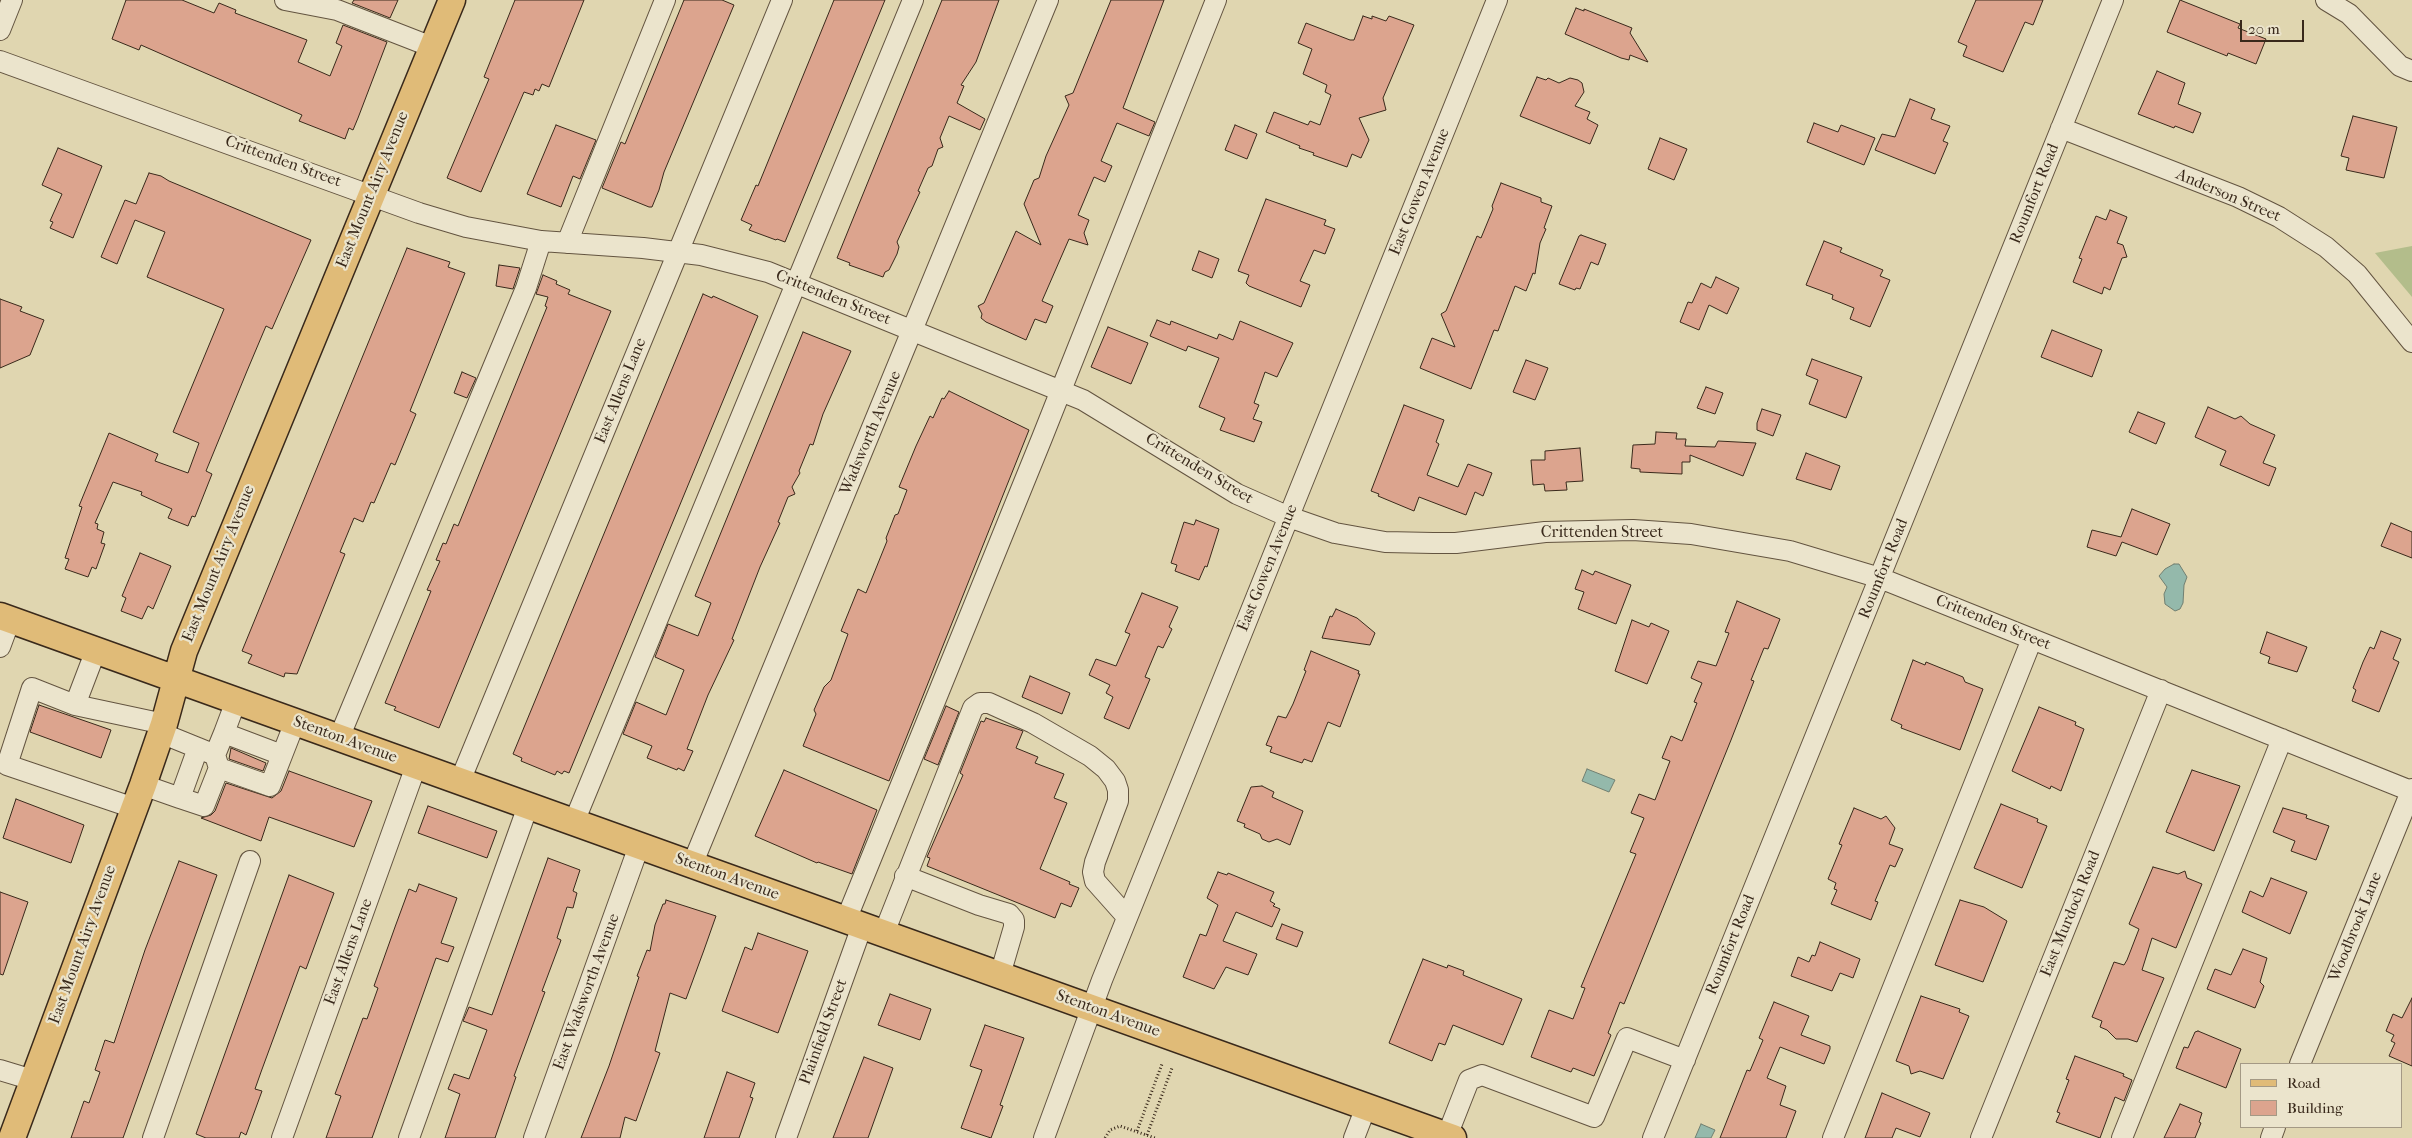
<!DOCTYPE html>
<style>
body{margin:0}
#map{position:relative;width:2412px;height:1138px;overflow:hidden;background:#e0d6b0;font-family:"IM FELL French Canon",serif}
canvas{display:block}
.legend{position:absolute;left:2240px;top:1063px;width:162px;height:65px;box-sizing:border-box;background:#ebe4cc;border:1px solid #a49985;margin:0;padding:6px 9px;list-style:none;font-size:15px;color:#39291b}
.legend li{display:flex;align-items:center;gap:10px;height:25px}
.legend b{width:25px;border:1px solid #a49985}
.scale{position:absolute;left:2240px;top:20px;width:64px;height:22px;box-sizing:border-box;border:2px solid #39291b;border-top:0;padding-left:6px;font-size:15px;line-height:18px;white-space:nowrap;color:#39291b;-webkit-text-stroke:4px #ebe4cc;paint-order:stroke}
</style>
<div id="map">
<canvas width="2412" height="1138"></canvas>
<ul class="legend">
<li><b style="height:6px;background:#e0bb78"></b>Road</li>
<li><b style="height:14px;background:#dca48e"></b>Building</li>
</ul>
<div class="scale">20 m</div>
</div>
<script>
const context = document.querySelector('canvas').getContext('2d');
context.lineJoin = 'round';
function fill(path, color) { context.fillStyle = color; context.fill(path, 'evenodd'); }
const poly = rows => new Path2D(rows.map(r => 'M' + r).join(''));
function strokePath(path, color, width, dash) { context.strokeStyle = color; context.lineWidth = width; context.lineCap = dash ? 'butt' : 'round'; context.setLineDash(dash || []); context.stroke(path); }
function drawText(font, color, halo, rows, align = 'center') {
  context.font = font + ' "IM FELL French Canon",serif'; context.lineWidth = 4.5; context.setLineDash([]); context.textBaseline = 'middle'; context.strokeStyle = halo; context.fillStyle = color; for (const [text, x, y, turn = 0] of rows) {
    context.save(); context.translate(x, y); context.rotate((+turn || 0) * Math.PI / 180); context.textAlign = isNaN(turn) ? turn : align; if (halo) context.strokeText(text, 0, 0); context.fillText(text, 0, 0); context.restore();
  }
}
const green = poly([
 [2412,246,2412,297,2375,253]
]);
const water = poly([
 [2174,564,2179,564,2187,577,2184,585,2183,603,2180,609,2175,611,2165,604,2164,594,2167,587,2159,576,2165,569,2174,564],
 [1587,769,1615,780,1609,792,1582,781,1587,769],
 [1701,1124,1715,1130,1711,1138,1695,1138,1701,1124]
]);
const building = poly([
 [126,0,182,0,214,13,219,3,236,10,235,13,307,40,298,62,330,76,342,46,336,43,343,25,387,42,358,118,353,130,349,128,345,139,299,121,302,115,175,60,141,45,139,50,112,39,126,0],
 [354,0,398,0,390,18,352,3,354,0],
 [515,0,584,0,549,87,542,84,539,91,535,89,533,95,524,92,481,192,447,178,489,79,484,77,515,0],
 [684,0,722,0,734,5,664,172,659,190,652,207,649,207,602,188,621,142,625,144,684,0],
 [834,0,885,0,785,242,777,239,776,240,749,230,752,225,741,220,756,185,758,186,834,0],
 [942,0,999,0,976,62,961,85,964,86,957,103,985,119,980,130,949,116,940,138,943,147,938,149,932,166,928,168,918,191,920,192,897,242,899,247,897,254,889,270,885,272,883,277,849,265,850,263,837,258,942,0],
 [1111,0,1164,0,1123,108,1155,122,1149,136,1117,123,1101,161,1112,166,1105,182,1094,177,1078,215,1089,220,1084,233,1088,245,1069,239,1042,301,1053,306,1046,323,1035,319,1026,340,986,322,981,318,982,314,978,306,984,303,1016,231,1041,245,1024,204,1034,180,1039,178,1046,156,1069,105,1065,96,1073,93,1111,0],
 [1976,0,2043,0,2033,25,2025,22,2003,72,1963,56,1967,46,1958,42,1976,0],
 [2180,0,2240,24,2238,28,2266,39,2256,64,2228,53,2227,56,2167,32,2180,0],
 [1576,8,1584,11,1584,9,1632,28,1630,33,1648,62,1630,55,1629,60,1621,58,1565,34,1576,8],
 [1363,16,1372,19,1372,16,1386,21,1389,16,1414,25,1383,98,1386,110,1359,118,1369,140,1361,158,1352,154,1347,167,1313,155,1314,153,1299,148,1300,146,1266,132,1274,112,1308,125,1310,121,1320,125,1331,95,1325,92,1327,85,1303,74,1312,49,1298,43,1306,23,1350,40,1354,40,1363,16],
 [2157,71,2185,83,2178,104,2201,113,2193,133,2175,126,2174,128,2138,114,2157,71],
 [1537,77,1546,80,1548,78,1559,83,1570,78,1578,80,1582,83,1584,92,1575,106,1590,112,1587,119,1598,125,1590,144,1520,116,1537,77],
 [1910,99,1935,109,1931,119,1950,126,1943,141,1948,143,1935,174,1875,150,1882,134,1895,137,1910,99],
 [2353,116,2397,127,2384,178,2346,170,2349,158,2341,156,2353,116],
 [1814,123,1838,132,1841,125,1875,138,1864,165,1807,142,1814,123],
 [556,125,596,140,580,179,573,176,561,207,527,194,556,125],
 [1235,125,1257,134,1247,159,1225,150,1235,125],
 [1660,138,1687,149,1674,180,1648,169,1660,138],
 [58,148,102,166,73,238,50,228,53,222,50,221,62,194,42,185,58,148],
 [149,173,161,176,169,181,311,240,272,329,266,326,247,371,206,471,212,474,195,517,192,516,188,526,168,518,172,509,141,495,142,492,113,482,95,523,98,524,97,529,104,532,101,543,105,544,96,569,92,567,88,577,65,569,69,559,65,558,82,507,79,506,109,433,158,454,155,461,188,473,199,443,173,432,224,309,147,277,165,232,135,220,117,264,101,257,125,200,136,204,149,173],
 [1501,183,1541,198,1541,202,1552,206,1544,228,1546,229,1540,243,1535,274,1533,273,1526,291,1515,286,1498,331,1494,330,1471,389,1420,368,1432,338,1455,347,1441,314,1446,311,1477,236,1481,238,1493,209,1492,206,1501,183],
 [1266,199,1326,220,1324,225,1335,229,1325,254,1314,250,1300,281,1310,285,1301,307,1249,286,1246,283,1249,275,1238,271,1266,199],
 [2110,210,2127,217,2117,243,2123,245,2127,257,2122,258,2110,290,2104,287,2102,294,2073,282,2082,259,2079,258,2096,216,2106,220,2110,210],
 [1581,235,1606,244,1598,265,1591,262,1580,289,1576,288,1575,290,1559,284,1579,236,1581,235],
 [1824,241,1842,248,1840,252,1883,270,1880,276,1890,280,1870,327,1850,319,1854,308,1832,299,1833,295,1806,285,1824,241],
 [407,248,450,262,448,267,465,273,410,411,416,414,395,465,391,463,374,503,371,502,363,522,354,518,340,552,345,554,297,674,285,673,284,677,248,663,252,655,242,651,407,248],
 [1199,251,1219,259,1212,278,1192,270,1199,251],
 [499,265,520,268,513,289,496,286,499,265],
 [543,275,557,281,556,284,570,290,568,294,611,311,439,728,394,710,396,707,385,703,431,591,427,590,440,561,436,560,443,543,446,544,454,524,458,526,547,307,545,306,548,297,536,294,543,275],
 [1716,277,1739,288,1727,314,1709,305,1699,330,1680,322,1688,302,1692,303,1701,283,1711,288,1716,277],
 [703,294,712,298,713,296,758,316,569,773,564,771,562,774,557,771,555,775,521,761,522,758,513,754,703,294],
 [0,299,22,307,20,311,44,320,30,355,0,368,0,299],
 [1157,320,1170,325,1171,321,1217,339,1219,334,1233,340,1240,321,1293,343,1277,377,1265,372,1254,403,1259,405,1253,419,1262,422,1254,442,1220,430,1225,418,1199,407,1219,358,1188,346,1186,351,1150,336,1157,320],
 [1108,327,1148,343,1131,384,1091,367,1108,327],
 [2052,330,2102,350,2092,377,2041,357,2052,330],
 [803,332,851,351,823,414,813,445,810,444,799,471,800,473,792,487,795,494,788,497,778,522,780,523,760,567,732,639,734,640,708,695,687,749,693,751,684,771,678,768,677,770,647,758,652,746,623,734,636,702,666,715,684,670,655,657,668,624,698,636,711,603,695,596,803,332],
 [1812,359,1862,377,1846,418,1809,404,1818,380,1806,375,1812,359],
 [1526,360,1548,368,1535,400,1513,392,1526,360],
 [462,372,476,378,467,398,454,393,462,372],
 [1706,387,1723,393,1715,414,1697,408,1706,387],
 [949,391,1029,430,889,781,803,746,816,714,814,710,824,687,831,680,848,634,841,631,858,589,866,593,887,541,886,538,895,515,898,514,907,490,899,487,916,446,930,416,933,418,942,398,944,399,949,391],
 [1404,405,1444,420,1436,442,1439,444,1427,475,1458,487,1468,464,1492,473,1483,496,1475,492,1466,515,1419,497,1414,511,1378,496,1379,494,1371,491,1404,405],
 [2208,407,2235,419,2241,416,2250,424,2275,435,2263,463,2276,468,2269,486,2220,465,2226,451,2195,437,2208,407],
 [1762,409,1781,415,1773,436,1757,430,1757,423,1762,409],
 [2138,412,2165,423,2156,444,2129,432,2138,412],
 [1656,432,1677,433,1676,439,1686,439,1685,446,1715,447,1718,441,1756,443,1743,476,1690,455,1690,462,1682,462,1682,474,1640,472,1640,469,1631,468,1633,445,1655,444,1656,432],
 [1580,448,1583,481,1566,482,1567,490,1545,491,1544,484,1533,485,1531,460,1545,460,1545,451,1580,448],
 [1806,453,1840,466,1831,490,1796,479,1806,453],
 [2132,509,2170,524,2157,555,2122,542,2116,556,2087,547,2092,530,2121,537,2132,509],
 [1196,520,1219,529,1207,567,1205,566,1199,580,1175,571,1177,565,1171,563,1184,522,1194,525,1196,520],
 [2391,523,2412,532,2412,558,2381,546,2391,523],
 [140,553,171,566,153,609,148,606,142,619,121,611,126,598,122,596,140,553],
 [1582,570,1593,575,1595,571,1631,585,1616,624,1578,609,1584,592,1575,589,1582,570],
 [1142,593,1178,607,1169,627,1172,629,1163,648,1158,646,1145,677,1150,679,1129,729,1104,718,1113,697,1106,693,1110,685,1089,675,1096,659,1116,666,1130,634,1125,632,1142,593],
 [1737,601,1780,619,1768,649,1764,648,1751,680,1754,681,1731,740,1624,1004,1620,1002,1608,1033,1611,1035,1594,1076,1573,1068,1571,1072,1531,1057,1549,1010,1573,1019,1585,988,1581,987,1636,854,1630,852,1644,818,1631,813,1639,794,1655,800,1670,761,1662,758,1671,736,1682,741,1697,703,1694,702,1702,683,1691,678,1698,661,1716,666,1729,633,1725,632,1737,601],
 [1336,609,1357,618,1375,633,1370,645,1322,638,1330,616,1332,617,1336,609],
 [1632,620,1649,627,1651,623,1669,631,1647,684,1615,671,1632,620],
 [2381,631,2401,639,2393,659,2399,662,2379,712,2352,701,2356,690,2353,688,2363,662,2370,647,2374,649,2381,631],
 [2267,632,2307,647,2297,672,2268,663,2270,657,2260,653,2267,632],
 [1311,651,1359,671,1358,674,1360,674,1340,727,1328,722,1312,762,1304,759,1302,763,1270,752,1272,747,1266,745,1278,716,1286,718,1293,704,1306,671,1304,670,1311,651],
 [1913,660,1925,665,1926,662,1963,677,1965,682,1983,689,1960,750,1901,728,1902,725,1891,720,1913,660],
 [1030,676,1070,693,1062,714,1022,697,1030,676],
 [39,705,111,730,101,758,30,732,39,705],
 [946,706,959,712,938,765,924,759,946,706],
 [2039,707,2076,722,2075,725,2084,729,2061,791,2051,786,2050,789,2012,771,2039,707],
 [986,718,1023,731,1016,748,1038,757,1035,763,1064,774,1054,798,1067,803,1040,869,1070,882,1069,884,1079,888,1071,907,1061,903,1055,918,927,866,930,858,927,857,963,775,960,773,981,721,984,722,986,718],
 [231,748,266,763,263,771,229,759,231,748],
 [784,770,877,810,852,874,818,862,817,863,755,836,784,770],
 [2192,770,2240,786,2214,851,2166,832,2192,770],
 [289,771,372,801,354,847,269,817,261,841,201,818,211,815,215,811,226,783,272,798,281,791,289,771],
 [1262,786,1274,792,1272,797,1303,811,1290,845,1277,839,1269,842,1262,839,1260,834,1244,827,1245,824,1237,821,1251,787,1262,786],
 [16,799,84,825,71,863,3,838,16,799],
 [2001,804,2038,819,2037,822,2047,826,2022,888,1974,868,2001,804],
 [428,806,497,831,487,858,418,833,428,806],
 [1854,808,1881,819,1886,816,1895,828,1889,844,1903,849,1895,867,1890,865,1875,901,1878,902,1871,920,1831,904,1837,890,1834,889,1836,883,1828,879,1842,845,1839,844,1854,808],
 [2283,808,2307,815,2306,818,2329,826,2316,860,2291,851,2295,841,2273,832,2283,808],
 [548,858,580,870,573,891,577,893,573,908,567,907,557,938,561,940,560,943,542,991,545,992,514,1076,516,1077,495,1138,445,1138,460,1094,448,1089,454,1074,469,1079,487,1030,463,1021,469,1007,492,1015,548,858],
 [179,861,217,875,123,1138,71,1138,84,1101,89,1103,100,1072,95,1070,105,1040,114,1043,145,950,179,861],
 [2153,867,2178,874,2185,871,2187,878,2202,884,2176,948,2152,938,2142,970,2164,978,2137,1042,2128,1039,2116,1039,2107,1030,2100,1027,2102,1021,2092,1017,2114,962,2124,965,2127,960,2139,929,2129,924,2153,867],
 [1218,872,1227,875,1228,873,1274,892,1270,901,1275,904,1273,906,1280,909,1272,927,1236,912,1223,941,1257,954,1248,975,1226,967,1214,989,1183,977,1200,934,1206,936,1218,905,1207,898,1218,872],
 [289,875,334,893,306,969,300,966,261,1072,255,1089,262,1091,246,1135,241,1132,239,1138,206,1138,196,1134,289,875],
 [2271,878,2307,892,2290,934,2242,912,2250,891,2263,897,2271,878],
 [419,884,457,898,441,943,454,947,448,962,436,958,372,1138,326,1138,341,1096,335,1094,363,1018,367,1019,378,988,374,986,395,927,409,889,416,892,419,884],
 [0,892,28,902,3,975,0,974,0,892],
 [666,900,716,916,704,950,686,999,670,993,655,1051,660,1053,636,1121,625,1117,620,1138,581,1138,609,1066,639,977,637,976,647,950,650,951,655,925,663,904,665,904,666,900],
 [1960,900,1984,907,2007,921,1983,982,1935,965,1960,900],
 [1282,924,1303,932,1297,947,1276,939,1282,924],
 [758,933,808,951,778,1033,722,1011,745,947,752,950,758,933],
 [1820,942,1860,959,1853,978,1840,973,1832,991,1791,976,1798,957,1809,962,1812,955,1815,956,1820,942],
 [2243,949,2267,958,2260,982,2264,986,2255,1008,2207,989,2215,969,2231,975,2243,949],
 [1423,959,1447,968,1448,965,1464,971,1463,975,1522,999,1503,1045,1453,1025,1445,1045,1439,1043,1432,1061,1389,1043,1423,959],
 [890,994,931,1009,920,1040,878,1025,890,994],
 [1921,996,1960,1009,1959,1012,1969,1016,1943,1079,1920,1071,1911,1074,1909,1066,1896,1061,1921,996],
 [2412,998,2412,1066,2389,1056,2395,1043,2391,1041,2394,1035,2386,1031,2393,1014,2402,1018,2412,998],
 [1774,1002,1809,1016,1801,1035,1830,1046,1830,1049,1824,1064,1780,1047,1767,1078,1786,1086,1780,1105,1796,1111,1786,1138,1720,1138,1747,1070,1750,1071,1763,1040,1759,1038,1774,1002],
 [985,1025,1024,1038,1000,1105,1003,1106,991,1138,961,1128,982,1070,970,1066,985,1025],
 [2198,1031,2241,1049,2226,1088,2176,1068,2184,1047,2188,1048,2195,1032,2198,1031],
 [2075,1056,2124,1074,2123,1076,2132,1080,2124,1101,2115,1097,2100,1138,2056,1122,2060,1113,2057,1112,2069,1080,2066,1079,2075,1056],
 [864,1057,893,1068,868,1138,833,1138,864,1057],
 [727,1072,755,1083,750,1097,753,1098,739,1138,704,1138,727,1072],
 [1882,1093,1930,1113,1920,1137,1896,1128,1892,1138,1865,1138,1882,1093],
 [2180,1104,2202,1113,2199,1122,2201,1123,2195,1138,2164,1138,2180,1104]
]);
const path = poly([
 [1137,1131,1162,1064],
 [1147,1135,1172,1068],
 [1105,1138,1110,1130,1120,1126,1155,1138]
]);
const minor = poly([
 [285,0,337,10,432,47],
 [2326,0,2349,14,2400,66,2412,71],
 [0,30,12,0],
 [0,61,419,213,466,227,541,241,643,248,701,255,768,272,1083,400,1237,494,1289,517,1335,533,1385,542,1433,543,1456,543,1545,532,1633,530,1691,534,1790,551,1880,578,2411,791],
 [2061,128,2238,197,2279,217,2326,247,2357,274,2412,342],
 [567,243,665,0],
 [0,647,10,620],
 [75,705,96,650],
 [161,733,198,748],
 [224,733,236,701],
 [339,738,526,288,541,241],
 [215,755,224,733,282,755],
 [460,781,782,0],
 [143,785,180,798,198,748,215,755,219,768,270,786,295,722],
 [180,798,204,806,219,768],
 [134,808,7,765,32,688,75,705,164,724],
 [574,822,913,0],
 [692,865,1048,0],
 [905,876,979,905,1009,914,1014,920,1014,927,1000,975],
 [846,920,1042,438,1216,0],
 [884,933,973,708,980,703,989,703,1033,723,1090,756,1106,769,1115,781,1118,790,1118,801,1095,862,1093,872,1095,881,1127,917],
 [2300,1064,2412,789],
 [0,1070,33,1080],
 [1447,1136,1469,1080,1482,1075,1594,1117,1627,1038,1685,1060],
 [153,1138,250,861],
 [282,1138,416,766],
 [409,1138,528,806],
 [534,1138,639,846],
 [786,1138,862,926],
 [1044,1138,1102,980,1497,0],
 [1354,1138,1366,1107],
 [1653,1138,2113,0],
 [1833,1138,2032,639],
 [1981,1138,2161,690],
 [2122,1138,2282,739],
 [2271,1138,2275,1127]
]);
const major = poly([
 [0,616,1453,1138],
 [12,1138,143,785,164,724,184,651,452,0]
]);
const streetNames = [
 ["Crittenden Street",283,162,20],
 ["East Mount Airy Avenue",373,190,-68],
 ["East Gowen Avenue",1420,192,-68],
 ["Roumfort Road",2035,194,-68],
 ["Anderson Street",2228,196,23],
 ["Crittenden Street",833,298,22],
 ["East Allens Lane",621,391,-68],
 ["Wadsworth Avenue",871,433,-67],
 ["Crittenden Street",1199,469,31],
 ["Crittenden Street",1602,533],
 ["East Mount Airy Avenue",219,564,-68],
 ["East Gowen Avenue",1268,568,-68],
 ["Roumfort Road",1884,569,-68],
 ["Crittenden Street",1993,623,22],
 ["Stenton Avenue",345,740,20],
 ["Stenton Avenue",727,877,20],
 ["East Murdoch Road",2071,914,-68],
 ["Woodbrook Lane",2356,927,-68],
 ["East Mount Airy Avenue",83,945,-70],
 ["Roumfort Road",1731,945,-68],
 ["East Allens Lane",349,952,-70],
 ["East Wadsworth Avenue",587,992,-70],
 ["Stenton Avenue",1108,1014,20],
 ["Plainfield Street",824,1032,-70]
];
fill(green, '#b3bd8b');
fill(water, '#94b9ab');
strokePath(water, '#707f71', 1);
fill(building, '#dca48e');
strokePath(building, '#39291b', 1);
strokePath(minor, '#635440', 22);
strokePath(major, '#39291b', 29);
strokePath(path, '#39291b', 3, [1, 2.5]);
strokePath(minor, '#ebe4cc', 20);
strokePath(major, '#e0bb78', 26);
drawText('16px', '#39291b', '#ebe4cc', streetNames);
</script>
